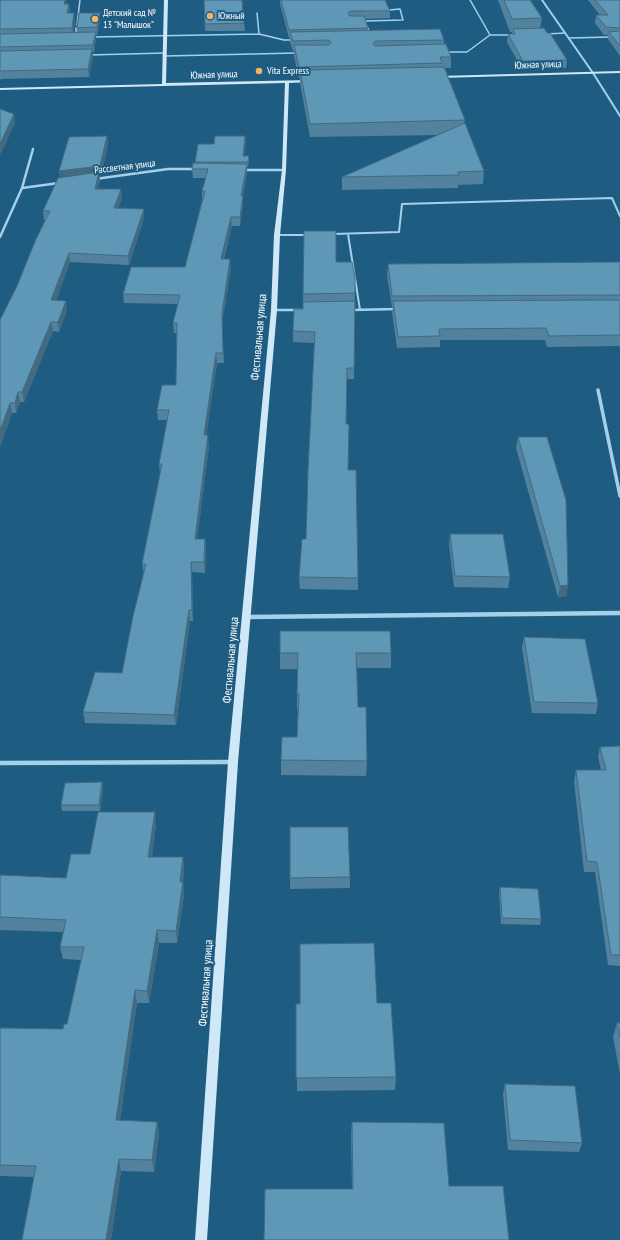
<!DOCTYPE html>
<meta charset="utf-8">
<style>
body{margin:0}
canvas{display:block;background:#1e5c82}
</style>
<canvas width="620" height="1240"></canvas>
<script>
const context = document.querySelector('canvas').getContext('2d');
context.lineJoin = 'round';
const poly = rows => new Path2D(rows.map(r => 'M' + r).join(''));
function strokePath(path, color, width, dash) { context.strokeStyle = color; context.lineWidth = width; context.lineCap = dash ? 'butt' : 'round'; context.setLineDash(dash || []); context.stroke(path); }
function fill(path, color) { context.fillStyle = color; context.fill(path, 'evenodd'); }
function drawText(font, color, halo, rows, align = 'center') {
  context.font = font + ' "PT Sans Narrow",sans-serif'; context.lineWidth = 4; context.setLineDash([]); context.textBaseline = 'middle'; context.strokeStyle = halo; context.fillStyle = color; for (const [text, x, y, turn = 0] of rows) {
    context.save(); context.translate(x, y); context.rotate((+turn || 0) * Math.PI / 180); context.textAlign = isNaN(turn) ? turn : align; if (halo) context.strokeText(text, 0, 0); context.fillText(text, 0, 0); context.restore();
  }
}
const laneFar1 = poly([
 [470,0,490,35,511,35],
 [77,25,80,0],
 [76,28,76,36],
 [259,34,284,40,293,40],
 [370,34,365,21,403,20,400,9,389,10],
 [547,34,565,33],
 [94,37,259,34,257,13],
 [569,38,611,37],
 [447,52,467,52,490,35],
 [89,55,165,53],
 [165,56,297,53]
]);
const lane = poly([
 [333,234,399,232,402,204,612,198,620,216],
 [348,234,360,310],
 [277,235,307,235]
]);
const streetFar3 = poly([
 [542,0,593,73,620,116]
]);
const streetFar2 = poly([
 [243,170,284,170],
 [95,179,168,169,196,169],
 [22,188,33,149],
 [0,237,22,188,59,183],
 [274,310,300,310],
 [350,310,398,309]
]);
const streetFar1 = poly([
 [598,390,620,496]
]);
const street = poly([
 [247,617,620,613],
 [0,763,233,762]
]);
const secondary = poly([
 [164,0,168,0,166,83,309,80,311,81,309,82,289,83,286,170,280,235,277,310,238,762,207,1240,195,1240,228,762,271,310,274,235,282,170,285,83,0,90,0,88,162,84,164,0],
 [620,71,620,73,439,78,437,77,439,76,620,71]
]);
const wall = poly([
 [204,0,244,23,245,31,205,31],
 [280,0,385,0,390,11,390,18,365,19,368,28,368,30,444,40,444,44,451,57,451,68,445,68,465,120,464,123,484,171,483,184,458,185,458,188,342,190,342,177,439,135,310,137,300,83,300,78,299,78,294,56,294,51,293,51,290,42,290,38,289,38,280,4],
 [498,0,530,0,542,18,540,28,547,33,567,60,566,68,522,69,507,42,508,34,512,34,512,32,510,32],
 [588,0,620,0,620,56,608,39,608,35,604,35,595,23,596,15,600,15],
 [0,2,66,4,70,11,69,13,75,21,73,32,77,32,77,28,100,20,97,35,96,35,96,39,94,52,92,52,93,57,89,77,1,79,0,81],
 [107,136,108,145,101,175,99,175,100,181,98,189,121,189,122,198,118,208,144,209,144,218,129,265,70,262,56,300,67,310,59,332,53,331,24,402,20,402,16,413,12,413,0,447,17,286,46,220,44,220,43,211,60,177,59,171],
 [246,140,244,156,249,156,249,160,248,167,247,167,247,172,243,197,243,205,240,226,232,226,224,259,231,268,222,324,224,363,217,363,206,435,209,446,197,539,205,539,206,550,205,573,192,572,193,621,190,621,176,725,85,723,83,712,122,673,144,574,142,564,160,474,159,464,167,420,158,420,157,410,176,385,177,333,174,333,173,323,178,304,124,303,123,294,185,267,202,200,202,191,206,178,193,178,192,169,195,163,195,162,214,144],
 [304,231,336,262,355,277,354,379,347,379,346,424,348,470,358,578,358,590,300,589,299,577,306,539,314,343,293,342,293,331,303,309],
 [620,262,620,348,619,346,547,347,545,340,440,340,440,347,397,348,392,312,393,307,392,307,387,275,388,264],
 [518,437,568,585,566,596,558,597,516,448],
 [450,534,510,577,508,588,454,587,449,544],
 [524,637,598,703,596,714,532,713,522,648],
 [280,653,391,653,391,668,357,668,358,707,367,761,366,776,281,775,281,760,297,737,298,710,297,710,297,669,280,669],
 [620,746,620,966,608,965,595,872,584,872,574,781,576,770,601,770,598,757,600,747],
 [102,782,103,788,100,811,62,811,61,805],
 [156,825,152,857,183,857,184,870,183,882,184,895,177,943,159,943,149,1003,137,1003,120,1120,157,1122,159,1133,154,1172,121,1171,111,1240,22,1240,34,1177,0,1176,0,1028,63,1029,67,1024,81,960,63,959,60,947,63,932,0,930,0,875,66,878,90,854],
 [350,877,350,888,290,889,290,878],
 [500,887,541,919,540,925,501,924,499,893],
 [377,1003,396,1077,395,1090,297,1091,296,1004],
 [617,1023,620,1023,620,1074,613,1037],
 [505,1084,582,1143,579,1152,508,1150,503,1094],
 [352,1122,449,1186,352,1189,351,1134]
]);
const shadedWall = poly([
 [65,0,67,0,65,11,64,4],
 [69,4,70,11,68,21,67,13],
 [74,13,75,21,73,35,72,28],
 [100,13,100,20,97,35,97,27],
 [96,32,96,39,94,52,93,45],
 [92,49,93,57,89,77,88,69],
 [14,114,15,123,0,156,0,144],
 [107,136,108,145,101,175,99,175,100,181,96,198,60,180,59,171],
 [245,136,246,140,243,160,243,156],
 [247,164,247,172,243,197,243,205,240,226,240,217,241,196],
 [121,189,122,198,115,217,114,208],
 [144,209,144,218,129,265,128,256],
 [231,217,232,226,221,268,221,259],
 [69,253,70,262,53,310,51,300],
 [230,259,231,268,222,324,224,363,222,314],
 [66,301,67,310,59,332,58,322],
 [51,322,53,331,24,402,22,392],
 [216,353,217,363,205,446,204,435],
 [18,392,20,402,16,413,15,403],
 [10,403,12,413,0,447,0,431],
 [208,435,209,446,196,550,195,539],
 [205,539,206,550,205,573,204,562],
 [191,562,192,572,193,621,192,610],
 [568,585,566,596,558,597,560,586],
 [189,610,190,621,176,725,174,715],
 [102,782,103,788,100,811,99,805],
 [155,812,156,825,150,869,148,857],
 [183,857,184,870,182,886,183,882,184,895,177,943,176,931],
 [157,930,159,943,149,1003,147,991],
 [135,990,137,1003,118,1132,116,1120],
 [157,1122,159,1133,154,1172,152,1160],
 [119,1159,121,1171,111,1240,106,1240]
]);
const building = poly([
 [1,0,65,0,64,4,69,4,67,13,74,13,72,28,0,29,0,2,1,0],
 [204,0,242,0,244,23,205,24,204,0],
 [281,0,385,0,390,11,350,11,348,13,350,16,364,16,368,28,289,30,281,0],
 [504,0,530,0,542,18,512,19,504,0],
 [595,0,620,0,620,28,606,27,596,15,608,15,595,0],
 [79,13,100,13,97,27,77,28,79,13],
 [544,28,547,33,550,33,567,60,523,61,508,34,515,34,513,29,544,28],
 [440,29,444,40,375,41,373,44,375,46,446,44,451,57,440,57,442,63,299,67,294,45,329,45,331,42,329,40,293,41,290,32,440,29],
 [620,31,620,46,609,32,620,31],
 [96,32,93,45,0,47,0,34,96,32],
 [92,49,88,69,0,71,0,51,92,49],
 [444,67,465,120,310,124,300,70,444,67],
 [0,109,14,114,0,144,0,109],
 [465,123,484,171,458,172,459,175,342,177,465,123],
 [107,136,100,166,59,171,69,137,107,136],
 [215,136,245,136,243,156,249,156,248,162,195,162,198,144,214,144,215,136],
 [193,163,247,164,241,196,243,196,240,217,231,217,221,259,230,259,222,314,223,353,216,353,204,435,208,435,195,539,205,539,204,562,191,562,192,610,189,610,174,715,83,712,95,672,122,673,133,616,146,564,142,564,162,464,159,464,169,410,157,410,162,385,176,385,177,323,173,323,180,295,123,294,131,267,185,267,205,191,202,191,208,169,192,169,193,163],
 [99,172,95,189,121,189,114,208,144,209,128,256,69,253,51,300,66,301,58,322,51,322,22,392,18,392,15,403,10,403,0,431,0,320,17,286,36,239,50,211,43,211,58,178,99,172],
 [304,231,336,231,336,262,352,262,355,277,355,293,303,294,304,231],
 [620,262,620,295,392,296,388,264,620,262],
 [620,300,620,335,549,336,546,328,439,329,440,336,398,337,393,301,620,300],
 [355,301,354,368,347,368,346,424,349,424,348,470,356,470,358,578,299,577,302,539,306,539,308,470,315,332,293,331,294,309,303,309,303,302,355,301],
 [518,437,547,437,566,500,568,585,560,586,518,437],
 [450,534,503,534,510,577,455,576,450,534],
 [280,631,390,631,391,653,356,653,358,707,366,707,367,761,281,760,282,737,297,737,299,694,297,694,298,653,280,653,280,631],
 [524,637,585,639,598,703,534,702,524,637],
 [620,746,620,955,611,955,597,862,587,861,576,770,606,770,600,747,620,746],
 [102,782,99,805,61,805,65,783,102,782],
 [98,812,155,812,148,857,183,857,180,882,183,882,176,931,157,930,147,991,135,990,116,1120,157,1122,152,1160,119,1159,106,1240,22,1240,36,1166,0,1165,0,1028,63,1029,64,1024,67,1024,84,947,60,947,66,920,0,917,0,875,66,878,71,854,90,854,98,812],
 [290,827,348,827,350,877,290,878,290,827],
 [500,887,538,889,541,919,502,918,500,887],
 [374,943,377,1003,391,1003,396,1077,296,1078,296,1004,300,1004,300,944,374,943],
 [617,1023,620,1023,620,1038,617,1023],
 [505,1084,575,1086,582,1143,510,1140,505,1084],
 [352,1122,444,1123,449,1186,503,1186,509,1240,264,1240,265,1189,353,1189,352,1122]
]);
const markers = [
 [210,16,4,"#f8b263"],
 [95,19,4,"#f8b263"],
 [259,71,4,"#f8b263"]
];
const farPoinames = [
 ["Детский сад №",103,13],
 ["13 \"Малышок\"",103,25],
 ["Южный",218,16],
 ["Vita Express",267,71]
];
const farStreetnames = [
 ["Южная улица",538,65,-2],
 ["Южная улица",214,75,-2],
 ["Рассветная улица",125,167,-7]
];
const streetNames = [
 ["Фестивальная улица",259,337,-85],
 ["Фестивальная улица",231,660,-85],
 ["Фестивальная улица",206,983,-86]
];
strokePath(laneFar1, '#a4d0e9', 1.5);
strokePath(lane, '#a4d0e9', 2);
strokePath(streetFar3, '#a4d0e9', 2);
strokePath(streetFar2, '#a4d0e9', 2.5);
strokePath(streetFar1, '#a4d0e9', 3.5);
strokePath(street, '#a4d0e9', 4.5);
fill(secondary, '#cfe8f7');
fill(wall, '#52829d');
fill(shadedWall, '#426a80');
fill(building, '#5f97b7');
strokePath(building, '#426a80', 1);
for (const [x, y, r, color] of markers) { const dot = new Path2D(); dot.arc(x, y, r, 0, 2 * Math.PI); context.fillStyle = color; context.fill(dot); strokePath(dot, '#1e5c82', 1.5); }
drawText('10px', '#fff', '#1e5c82', farPoinames, 'left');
drawText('10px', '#fff', '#1e5c82', farStreetnames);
drawText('12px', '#fff', '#1e5c82', streetNames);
</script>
